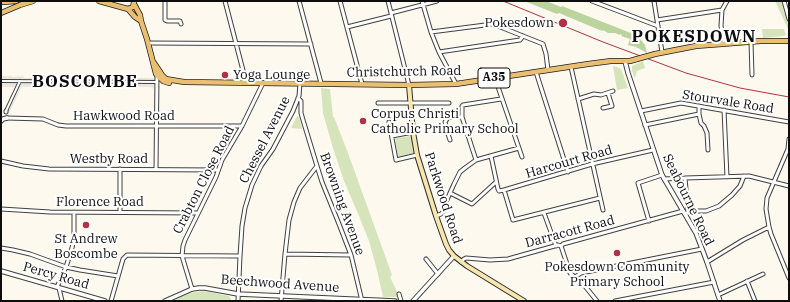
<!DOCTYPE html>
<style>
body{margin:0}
#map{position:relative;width:790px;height:302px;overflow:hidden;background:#fdf9ee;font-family:"IBM Plex Serif",serif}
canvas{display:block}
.frame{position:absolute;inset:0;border:2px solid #0d0d0d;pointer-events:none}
</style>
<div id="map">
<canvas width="790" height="302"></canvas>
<div class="frame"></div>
</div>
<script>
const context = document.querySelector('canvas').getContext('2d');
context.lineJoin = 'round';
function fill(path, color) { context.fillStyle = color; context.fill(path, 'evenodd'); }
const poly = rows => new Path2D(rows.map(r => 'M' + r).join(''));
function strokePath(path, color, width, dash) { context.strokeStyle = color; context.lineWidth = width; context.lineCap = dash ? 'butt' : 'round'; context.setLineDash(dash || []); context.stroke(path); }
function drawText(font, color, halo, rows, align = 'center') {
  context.font = font + ' "IBM Plex Serif",serif'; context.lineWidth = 4; context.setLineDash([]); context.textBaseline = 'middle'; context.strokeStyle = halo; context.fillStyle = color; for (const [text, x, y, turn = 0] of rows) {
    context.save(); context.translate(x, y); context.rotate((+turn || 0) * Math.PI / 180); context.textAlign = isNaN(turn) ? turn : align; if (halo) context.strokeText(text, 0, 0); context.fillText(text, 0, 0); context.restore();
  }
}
const green = poly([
 [775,1,782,1,784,13,789,24,789,31],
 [762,29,784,29,786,35,783,36,763,38],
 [643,61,645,68,637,71,635,78,632,71,632,66],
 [613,66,617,67,621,69,628,88,617,90],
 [321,88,330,89,333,117,334,117,348,153,392,275,390,277,398,294,397,297,383,297,377,270,369,241,359,216,344,181,333,148,323,113],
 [297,116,299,117,302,129,291,128],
 [411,136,414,153,398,157,395,138],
 [204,291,229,296,232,301,172,301,187,294,195,292]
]);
const forest = poly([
 [524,1,546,1,561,7,562,6,641,37,640,39,645,45,647,53,636,47,628,45,630,39,621,36,622,35,620,34,620,35,615,33,608,33,603,30,602,31,559,13,557,14]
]);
const plaza = poly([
 [1,76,12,76,12,77,23,76,24,78,154,78,155,77,156,80,153,89,151,87,96,87,96,88,90,88,90,87,22,87,21,88,9,113,6,112,4,109,15,87,1,87]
]);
const pedestrian = poly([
 [1,81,157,82],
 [6,111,20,81]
]);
const minor = poly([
 [165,1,165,20,167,21,180,21,181,24],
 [225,1,246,82],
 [299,1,321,83],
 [340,1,362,84],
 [388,1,409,85],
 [422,1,431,32,439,52,456,84],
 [592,1,658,26],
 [654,1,662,52],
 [784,1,789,19],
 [391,13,437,1],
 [657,20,722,10],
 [347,27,391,16],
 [431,32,493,24,543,44,546,54,548,70],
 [751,42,752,75],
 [148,43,311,44],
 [724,43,721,26,722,10,727,1],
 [439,52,520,40,523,36],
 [571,67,603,210],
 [536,72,568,172],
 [495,78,522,157],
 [298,98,301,101,301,113,303,120,317,166,322,182,339,224,351,255,362,301],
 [578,99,594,94,601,95,613,91],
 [378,103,449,103],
 [699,106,699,114,701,123,704,126,707,133,708,150],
 [603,108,612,106,608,93],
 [724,110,727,177],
 [641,111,681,103,789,122],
 [6,112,6,111],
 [7,118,43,119,58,125,66,126,242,126],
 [389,122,396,160,417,155],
 [645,125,699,114],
 [392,136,413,132],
 [789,139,788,149,767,198,766,209,769,227,771,234,789,278],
 [450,140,447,131,445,122,447,119,449,117,462,117],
 [491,156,498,189,499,191,504,190,592,164,653,150],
 [476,160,462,117,462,106,463,105,501,99],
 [1,161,23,166,49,169,218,170],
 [156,169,157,75],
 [685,178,688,212],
 [664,179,685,178,749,176,789,186],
 [504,190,513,220,600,198],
 [450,193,472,204,496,182],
 [1,209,50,212,198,213],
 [120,212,120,169],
 [544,213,556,246],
 [685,214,692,211,706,211,719,206,732,195,740,186,744,176],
 [436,216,441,214,443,212,446,202,454,184,460,172,465,168,476,160,519,148],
 [649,221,638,183,662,175],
 [561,246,570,273,584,285,597,301],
 [1,248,13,250,30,254,66,267,80,270,118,276],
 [285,254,351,255],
 [426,259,438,274],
 [461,262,464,259,466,258,490,260,508,259,558,245,561,246,563,244,683,211],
 [707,262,743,240,769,227],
 [575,277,581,273,702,249],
 [747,281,755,301],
 [57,287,66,267,72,248,74,237,74,212],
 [59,288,62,301],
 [192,289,182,256,183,246,185,240,216,177,222,160,242,126,263,83],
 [399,294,401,301],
 [718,295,763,274],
 [111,301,123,259,127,255,240,256],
 [238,301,240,256,242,226,245,208,252,185,261,166,273,149,293,111,299,96,300,83],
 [281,301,285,254,289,220,294,202,300,188,317,166],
 [615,301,714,282]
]);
const tertiary = poly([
 [625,61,628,73,662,175,696,233,707,262,720,301],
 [1,121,3,119,7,118],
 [1,271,105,301],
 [165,301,192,289,199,288,205,288,238,294,395,301],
 [413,301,454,256]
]);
const secondary = poly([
 [409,85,413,132,417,155,436,216,446,244,449,250,454,256,467,266,524,301]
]);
const primary = poly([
 [99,1,128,9,133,7,134,2],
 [1,2,4,2,16,1],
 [134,4,140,15,141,21,147,39,156,74,163,81,169,83],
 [128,9,135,17,141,21],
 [1,13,20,5,33,1],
 [655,54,696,46,761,41,789,41],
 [154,63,162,75,166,79,184,82,409,85,456,84,588,64,611,61,630,61,637,59]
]);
const rail = poly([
 [503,1,603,42,686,73,740,88,789,97]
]);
const primaryBridge = poly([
 [637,59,655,54]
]);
const markers = [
 [563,23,5,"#ae3346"],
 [225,75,4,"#ae3346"],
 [363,121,4,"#ae3346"],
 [86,225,4,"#ae3346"],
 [617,253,4,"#ae3346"]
];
const shields = [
 [494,78,32]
];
const shieldNames = [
 ["A35",494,78]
];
const poiNames = [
 ["Pokesdown",554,23,"right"],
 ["Yoga Lounge",233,75],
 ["Corpus Christi",371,114],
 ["Catholic Primary School",371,129],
 ["St Andrew",86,239,"center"],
 ["Boscombe",86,254,"center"],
 ["Pokesdown Community",617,267,"center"],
 ["Primary School",617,282,"center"]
];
const streetNames = [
 ["Christchurch Road",404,72,-1],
 ["Stourvale Road",728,102,9],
 ["Hawkwood Road",124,116],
 ["Chessel Avenue",265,140,-63],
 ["Westby Road",109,159],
 ["Harcourt Road",569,162,-16],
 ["Crabton Close Road",204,180,-63],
 ["Parkwood Road",443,198,72],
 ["Seabourne Road",688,200,64],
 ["Florence Road",100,202],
 ["Browning Avenue",342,204,70],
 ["Darracott Road",570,232,-15],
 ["Percy Road",56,276,16],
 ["Beechwood Avenue",280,284,4]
];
const districtNames = [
 ["POKESDOWN",694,37],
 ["BOSCOMBE",85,82]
];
fill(green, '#d5e4bb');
fill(forest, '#bbd39c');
fill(plaza, '#ece7de');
strokePath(pedestrian, '#404040', 4);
strokePath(minor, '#404040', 5);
strokePath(tertiary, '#404040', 5.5);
strokePath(secondary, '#2f2f2f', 6);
strokePath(primary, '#1e1e1e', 6);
strokePath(pedestrian, '#fff', 2);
strokePath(minor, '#fff', 3);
strokePath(tertiary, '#fff', 3.5);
strokePath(secondary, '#f7e7af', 4);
strokePath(primary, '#ebbf71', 4.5);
strokePath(rail, '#ae3346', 1);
strokePath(primaryBridge, '#1e1e1e', 6, []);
strokePath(primaryBridge, '#ebbf71', 4.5);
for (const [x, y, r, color] of markers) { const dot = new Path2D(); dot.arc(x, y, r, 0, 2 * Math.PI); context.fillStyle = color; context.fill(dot); strokePath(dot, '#fff', 1.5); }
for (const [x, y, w] of shields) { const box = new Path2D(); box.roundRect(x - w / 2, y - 10, w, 20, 3); context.fillStyle = '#fff'; context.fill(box); strokePath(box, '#0d0d0d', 1); }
drawText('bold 12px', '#0d0d0d', null, shieldNames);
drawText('13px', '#0d0d0d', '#fff', poiNames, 'left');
drawText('13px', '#0d0d0d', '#fff', streetNames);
context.letterSpacing = '1px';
drawText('bold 17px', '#0d0d0d', '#fff', districtNames);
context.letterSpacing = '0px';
</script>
